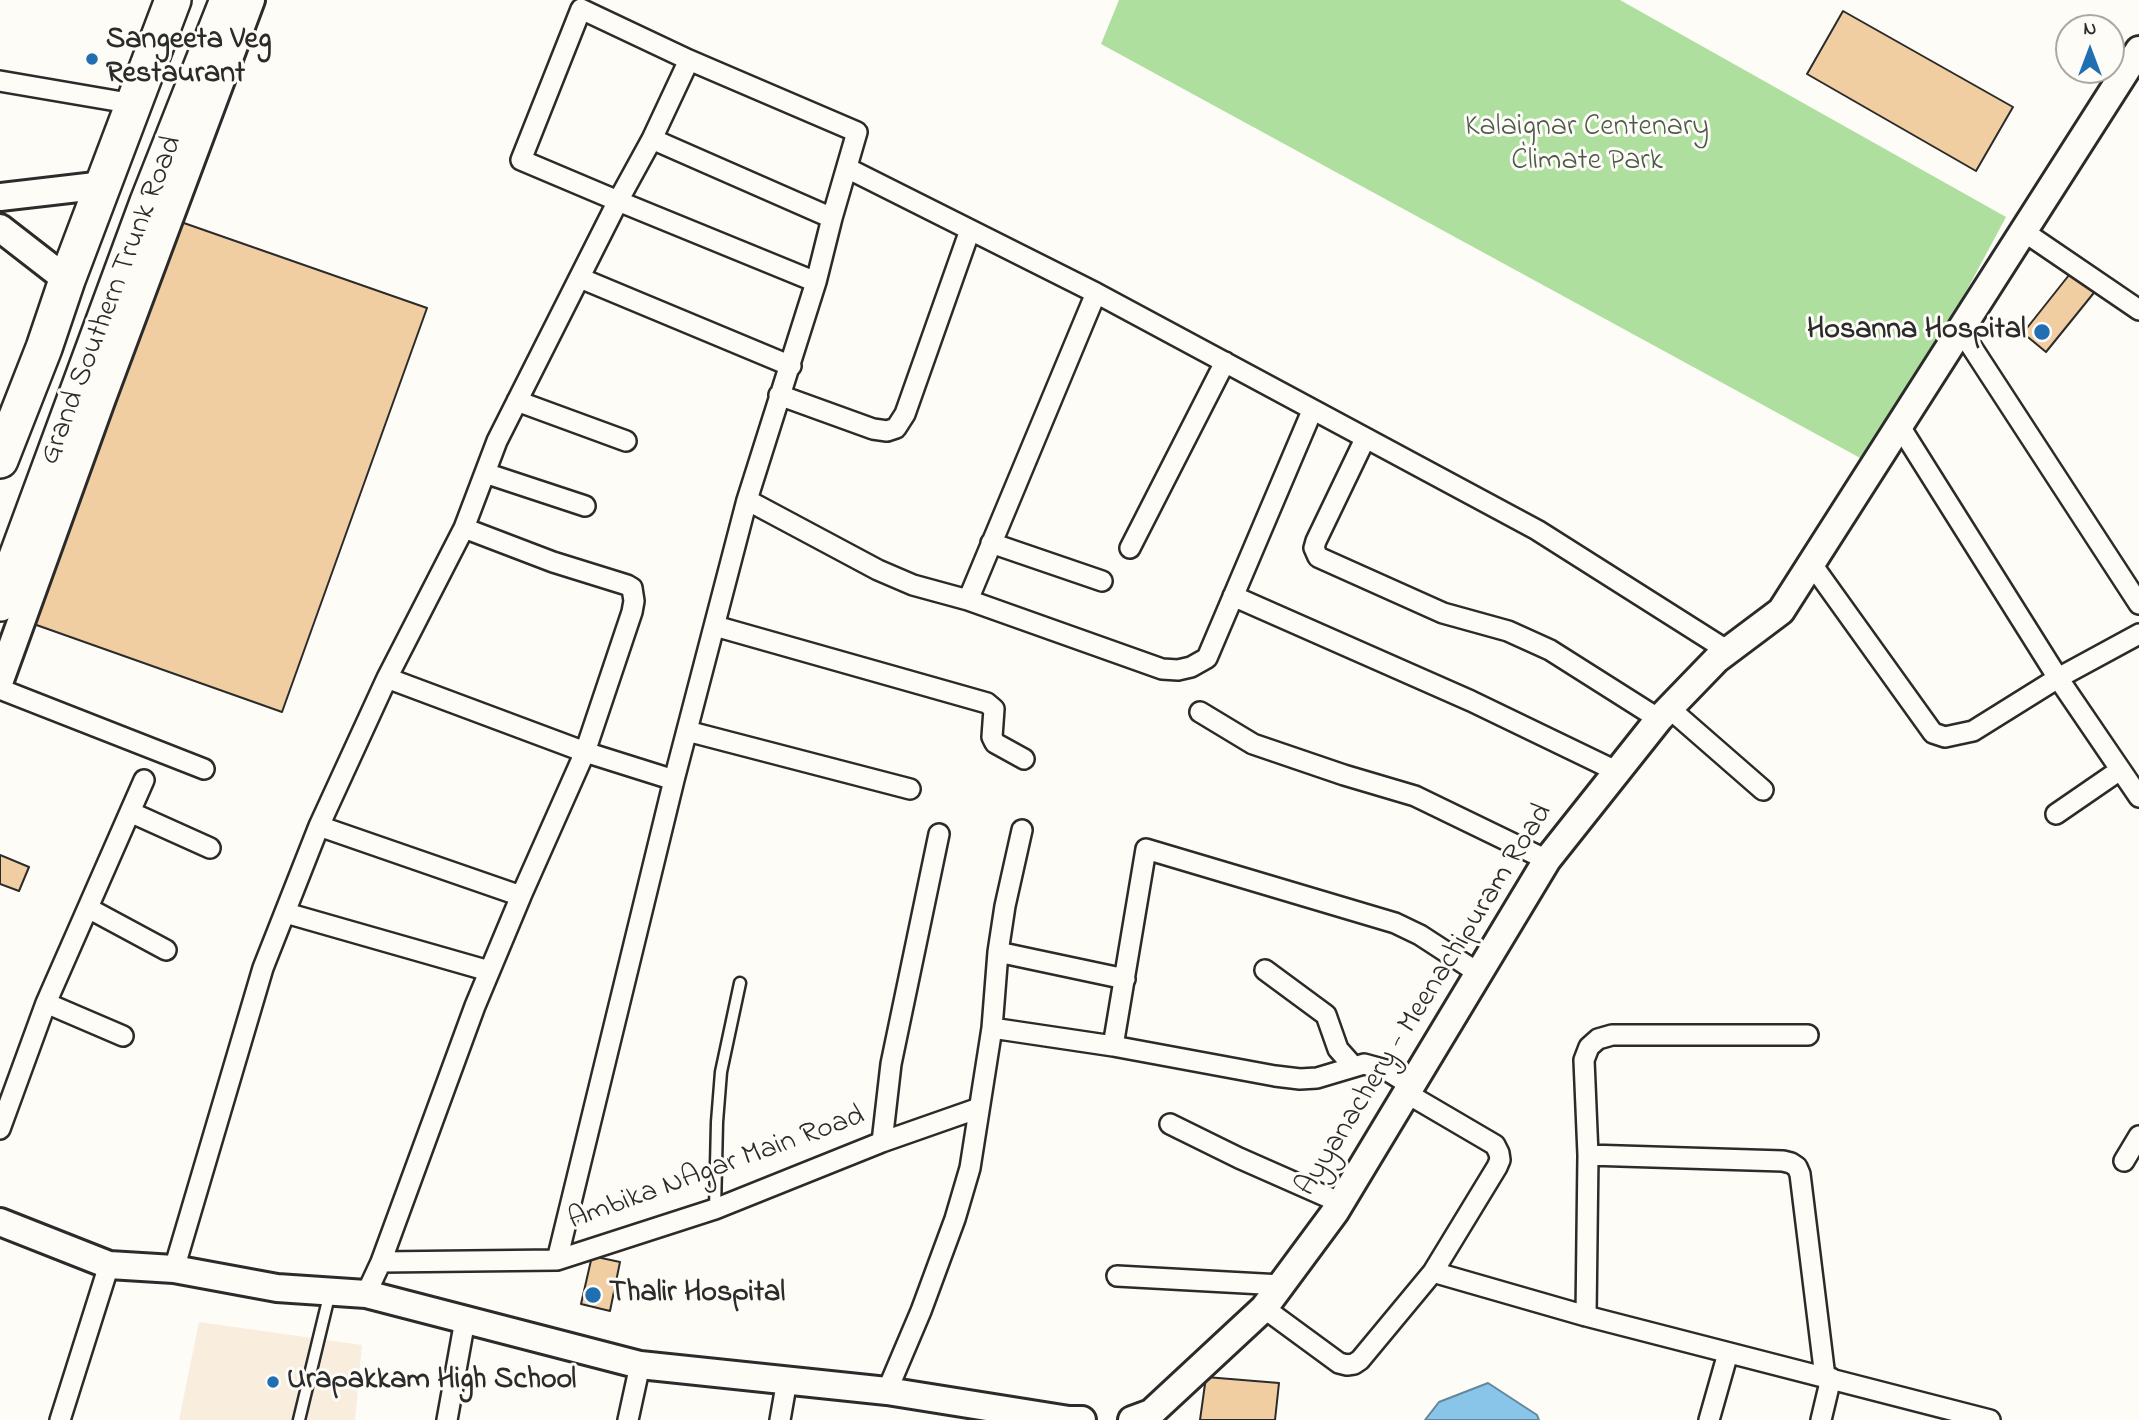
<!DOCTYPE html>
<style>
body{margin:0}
#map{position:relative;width:2139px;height:1420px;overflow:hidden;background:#fdfcf7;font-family:"Indie Flower",sans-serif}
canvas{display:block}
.north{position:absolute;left:2055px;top:14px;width:70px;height:70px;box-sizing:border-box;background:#fdfcf7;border:2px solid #a9a8a5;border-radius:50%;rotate:0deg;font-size:19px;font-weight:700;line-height:28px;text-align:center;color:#2b2b2b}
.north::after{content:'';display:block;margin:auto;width:24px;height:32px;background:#1f6fb2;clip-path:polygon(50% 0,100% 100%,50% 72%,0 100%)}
</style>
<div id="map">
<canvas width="2139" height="1420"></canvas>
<div class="north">N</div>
</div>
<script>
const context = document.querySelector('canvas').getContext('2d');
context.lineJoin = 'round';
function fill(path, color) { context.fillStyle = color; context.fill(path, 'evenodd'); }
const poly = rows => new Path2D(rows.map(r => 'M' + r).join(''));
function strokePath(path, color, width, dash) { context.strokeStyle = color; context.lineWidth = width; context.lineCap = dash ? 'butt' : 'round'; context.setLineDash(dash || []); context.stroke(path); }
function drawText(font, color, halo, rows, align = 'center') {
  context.font = font + ' "Indie Flower",sans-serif'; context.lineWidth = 6; context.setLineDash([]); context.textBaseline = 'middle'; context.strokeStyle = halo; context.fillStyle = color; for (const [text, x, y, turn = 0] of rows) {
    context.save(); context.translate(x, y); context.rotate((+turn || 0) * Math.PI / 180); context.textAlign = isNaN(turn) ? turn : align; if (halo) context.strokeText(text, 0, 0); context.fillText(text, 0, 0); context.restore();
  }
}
const built = poly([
 [199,1322,362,1345,355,1420,179,1420]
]);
const green = poly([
 [1119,0,1620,0,2006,217,1873,465,1101,44]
]);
const water = poly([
 [1488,1383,1537,1415,1539,1420,1425,1420,1439,1402,1488,1383]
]);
const building = poly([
 [1843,11,2013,107,1976,171,1807,74,1843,11],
 [181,222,427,308,282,712,28,622,181,222],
 [2073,270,2097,289,2046,352,2023,333,2073,270],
 [0,855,29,867,19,891,0,884,0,855],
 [592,1256,620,1262,610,1311,581,1304,592,1256],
 [1206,1377,1279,1383,1275,1420,1200,1420,1206,1377]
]);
const lane = poly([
 [715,1209,717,1122,721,1072,740,983],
 [299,1420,330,1292]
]);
const street = poly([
 [689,60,652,139,618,201,521,160,581,9,689,60,857,132,832,218],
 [0,81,134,104],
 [847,168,1096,293,1537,530,1728,651],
 [2023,231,2139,310],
 [580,278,791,366],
 [1960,329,2139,604],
 [779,395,873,429,887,431,896,428,905,414,970,230],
 [517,401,626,441],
 [1899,425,2058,678,2139,797],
 [1365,439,1316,541,1314,548,1318,557,1443,613,1508,631,1550,650,1659,719],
 [485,473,585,506],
 [747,500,878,570,913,585,968,600,1162,669,1178,670,1191,667,1207,658,1312,411],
 [991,543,1102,581],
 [1130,548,1225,362],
 [1811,563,1933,733,1945,737,1973,731,2058,678,2139,634],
 [1233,596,1471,701,1616,771],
 [968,600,1096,293],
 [715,626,987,703,994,709,992,737,995,743,1024,759],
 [387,678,585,752,632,612,634,601,632,588,627,585,553,562,464,528],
 [0,689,204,769],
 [1669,708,1763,790],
 [1200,712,1253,744,1344,775,1415,796,1547,860],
 [687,731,910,789],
 [130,812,210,848],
 [2056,814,2120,770],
 [319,826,521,896],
 [88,908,166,950],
 [286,913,489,971],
 [998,952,1125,979],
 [1265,970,1326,1015,1338,1049,1354,1067],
 [46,1003,123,1036],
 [992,1028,1113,1046,1275,1076,1300,1079,1317,1078,1364,1064,1386,1070,1412,1086],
 [1113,1046,1146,849,1395,923,1420,935,1480,974],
 [1170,1124,1239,1158,1341,1203],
 [0,1129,46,1003,144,780],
 [882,1142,891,1064,939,834],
 [1588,1155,1783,1161,1791,1163,1797,1167,1800,1174,1825,1377],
 [2124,1161,2139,1136],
 [557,1260,674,780,747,500,816,282,832,218,652,139],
 [381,1262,475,1006,521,896,585,752,674,780],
 [174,1269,263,968,319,826,387,678,464,528,497,441,618,201,816,282],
 [1433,1272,1586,1316,1990,1420],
 [1117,1276,1281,1285],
 [366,1294,381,1262,557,1260,715,1209,882,1142,979,1108],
 [1264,1308,1339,1363,1347,1365,1354,1364,1360,1360,1433,1272,1497,1167,1500,1160,1499,1153,1495,1145,1408,1094],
 [1586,1316,1588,1155,1584,1060,1589,1047,1598,1039,1612,1035,1808,1035],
 [887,1391,921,1311,955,1219,970,1168,992,1028,998,952,1005,906,1022,830],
 [60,1420,109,1265],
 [447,1420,465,1320],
 [628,1420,640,1365],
 [780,1420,787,1380],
 [1709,1420,1728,1353],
 [1821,1420,1831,1378]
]);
const secondary = poly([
 [0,197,104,185],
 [0,228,67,280],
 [0,680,101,401,251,0],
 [0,1222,109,1265,174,1269,277,1288,366,1294,640,1365,887,1391,1069,1420,1082,1420],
 [1132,1420,1151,1413,1264,1308,1335,1212,1547,860,1659,719,1717,659,1781,611,2139,50]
]);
const highway = poly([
 [0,460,44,348,67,280,173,0],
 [0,603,148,202,228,0]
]);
const markers = [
 [92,59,7,"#1f6fb2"],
 [2042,332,9,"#1f6fb2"],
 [593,1295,9,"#1f6fb2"],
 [273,1382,7,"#1f6fb2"]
];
const poiNames = [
 ["Sangeeta Veg",106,42],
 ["Restaurant",106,76],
 ["Hosanna Hospital",2026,332,"right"],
 ["Thalir Hospital",609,1295],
 ["Urapakkam High School",287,1382]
];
const parkNames = [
 ["Kalaignar Centenary",1587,129],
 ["Climate Park",1587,163]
];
const streetNames = [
 ["Grand Southern Trunk Road",113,301,-69],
 ["Ayyanachery - Meenachipuram Road",1426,1001,-58],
 ["Ambika NAgar Main Road",717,1170,-20]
];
fill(built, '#f9eedd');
fill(green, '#afdf9f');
fill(water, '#88c5e8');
strokePath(water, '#63879c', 2);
fill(building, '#f0cea1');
strokePath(building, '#2b2b2b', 2);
strokePath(lane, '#2b2b2b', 15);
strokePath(street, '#2b2b2b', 24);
strokePath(secondary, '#2b2b2b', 32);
strokePath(highway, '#2b2b2b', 40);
strokePath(lane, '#fdfcf7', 10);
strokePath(street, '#fdfcf7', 19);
strokePath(secondary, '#fdfcf7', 26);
strokePath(highway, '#fdfcf7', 35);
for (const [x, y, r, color] of markers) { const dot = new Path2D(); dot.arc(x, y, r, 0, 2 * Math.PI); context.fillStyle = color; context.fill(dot); strokePath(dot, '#fdfcf7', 2.5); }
drawText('bold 30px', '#2b2b2b', '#fdfcf7', poiNames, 'left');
drawText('30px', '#4c5848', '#fdfcf7', parkNames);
drawText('30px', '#2b2b2b', '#fdfcf7', streetNames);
</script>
